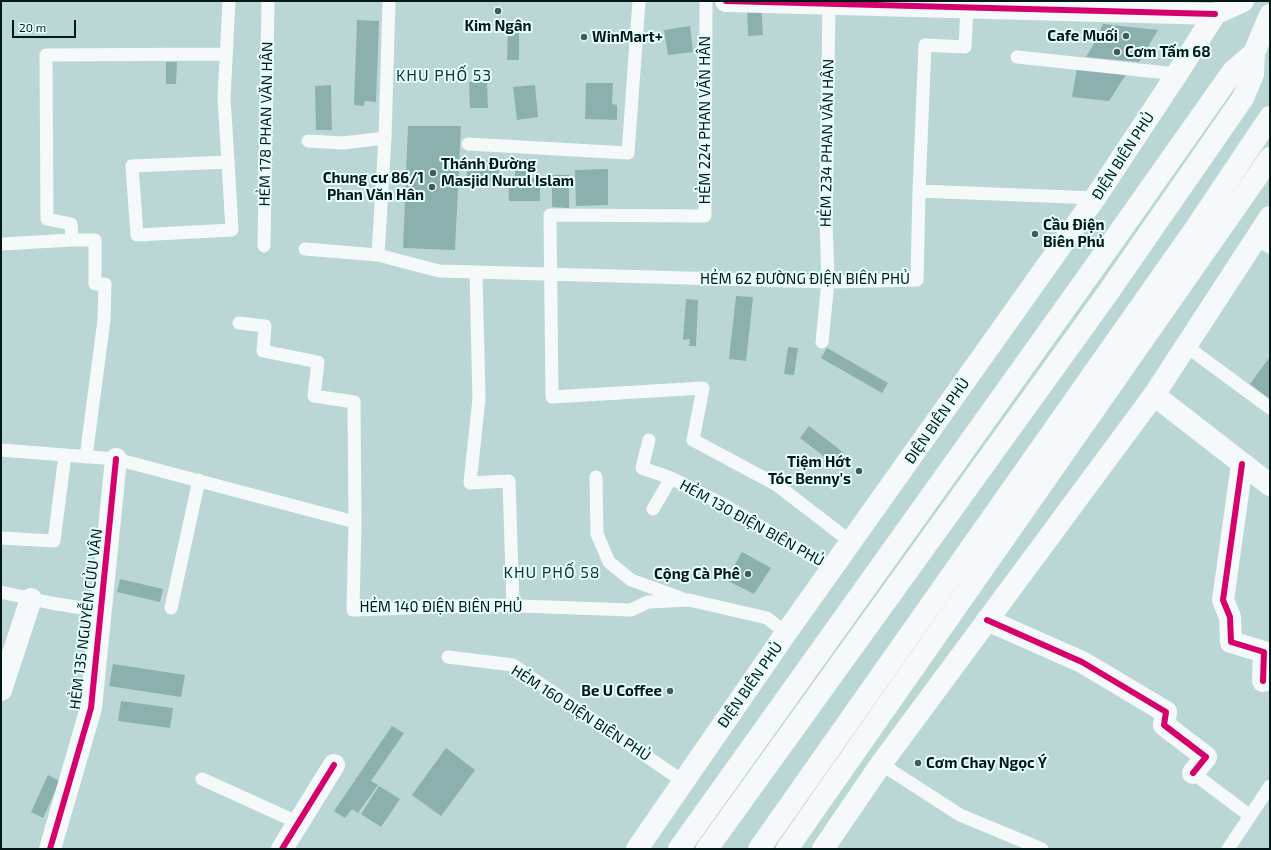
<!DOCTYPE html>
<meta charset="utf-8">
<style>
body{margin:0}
#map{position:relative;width:1271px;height:850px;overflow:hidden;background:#bad7d6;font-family:"Exo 2",sans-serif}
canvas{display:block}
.frame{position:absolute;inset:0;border:2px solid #041817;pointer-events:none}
.scale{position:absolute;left:12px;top:20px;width:64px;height:18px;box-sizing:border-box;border:2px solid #041817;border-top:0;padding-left:5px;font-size:12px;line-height:14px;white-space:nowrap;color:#041817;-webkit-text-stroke:3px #e5fffd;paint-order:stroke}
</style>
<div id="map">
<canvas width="1271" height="850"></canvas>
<div class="frame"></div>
<div class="scale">20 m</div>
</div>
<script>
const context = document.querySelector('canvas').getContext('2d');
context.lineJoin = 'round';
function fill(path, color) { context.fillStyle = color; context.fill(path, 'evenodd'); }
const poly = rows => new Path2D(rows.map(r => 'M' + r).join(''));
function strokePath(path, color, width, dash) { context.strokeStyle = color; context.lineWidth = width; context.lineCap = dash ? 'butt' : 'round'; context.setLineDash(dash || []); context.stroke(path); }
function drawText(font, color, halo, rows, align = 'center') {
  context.font = font + ' "Exo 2",sans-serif'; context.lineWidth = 4; context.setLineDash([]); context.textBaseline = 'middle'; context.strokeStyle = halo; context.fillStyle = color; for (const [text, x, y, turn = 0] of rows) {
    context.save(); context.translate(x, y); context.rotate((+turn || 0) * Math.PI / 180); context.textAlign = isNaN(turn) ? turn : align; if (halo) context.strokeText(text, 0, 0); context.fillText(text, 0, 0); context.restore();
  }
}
const building = poly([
 [747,4,761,4,763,35,748,36],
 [357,20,379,21,376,102,365,101,364,106,354,105],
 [1103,24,1158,30,1139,62,1086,57,1095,42],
 [508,25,519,25,519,60,507,60],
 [690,26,693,52,668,55,664,30],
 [166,62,177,62,176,84,166,84],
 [1077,68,1127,73,1109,101,1072,97],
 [469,82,487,82,488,108,470,108],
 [586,83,613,83,612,104,617,105,617,120,585,119],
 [331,85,332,130,316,130,315,86],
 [535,85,538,117,517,120,513,87],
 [408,126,461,126,455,250,403,248],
 [498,159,500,186,468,188,466,161],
 [515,159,528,159,528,178,540,178,540,201,509,201,508,178,515,179],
 [608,169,608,205,576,206,575,170],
 [552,175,569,175,569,208,552,207],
 [736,296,753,297,746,361,729,359],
 [686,299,698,300,696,346,689,346,690,339,683,340],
 [788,347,798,348,794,375,784,374],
 [827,348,888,383,882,393,821,358],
 [1269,358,1270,359,1270,399,1250,384],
 [809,426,844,453,835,465,800,438],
 [742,552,771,568,754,594,726,580],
 [120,579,163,589,160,602,117,592],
 [113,664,185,675,181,697,109,686],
 [121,701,173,708,170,728,118,721],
 [392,726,404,733,371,781,378,785,358,813,352,809,345,818,334,811],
 [446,748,475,770,441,816,412,795],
 [48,775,60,781,43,818,31,812],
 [379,786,400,799,381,827,361,814]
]);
const lane = poly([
 [706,1,705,216,550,215,552,397,703,388,693,440,777,485,851,542],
 [1017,57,1177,74],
 [308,141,343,143,385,138],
 [468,144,628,153,639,1],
 [228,162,132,166,137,235,232,230,228,162,224,98,229,1],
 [919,191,925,45,965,47,967,7],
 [1256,239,1270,247],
 [72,240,71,224,47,219,46,55,226,54],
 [1,244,72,240,95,240,95,284,105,284,104,320,86,457],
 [264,246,268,1],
 [305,249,378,255,385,138,389,1],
 [378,255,439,271,828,282,917,280,919,191,1095,198],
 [476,273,479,399,470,483,509,481,513,606],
 [239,323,265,326,263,351,318,362,314,396,354,402,355,522],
 [822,342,828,282,826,220,829,1],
 [1186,346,1270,408],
 [649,440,642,468,671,478,726,506,833,569],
 [1,450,116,459,355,522,353,610,492,605,631,610,648,602,689,600,767,618,786,633],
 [596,477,597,534,609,562,631,580,681,598],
 [653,509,671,478],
 [1,538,54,541,65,455],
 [1,592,51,603,101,611],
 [171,608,199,480],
 [448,657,513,665,684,782],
 [881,764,960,815,1042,849],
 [1193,773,1250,816],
 [202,779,299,823],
 [1228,849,1270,786]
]);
const street = poly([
 [726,1,1215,14],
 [1154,395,1270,485],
 [1242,464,1223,600,1230,617,1231,642,1264,652,1263,681],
 [987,620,1082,662,1166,712,1164,725,1206,757,1193,773],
 [1,690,31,599],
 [50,849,91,708,116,459],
 [282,849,334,765]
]);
const primary = poly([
 [637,849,786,633,1095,198,1177,74,1215,14,1243,1],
 [679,849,1099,261,1233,71,1254,53],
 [787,849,1270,158],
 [823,849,881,764,1154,395,1270,217]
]);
const highway = poly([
 [707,849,1105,297,1243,98,1253,74,1254,53,1270,15],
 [759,849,1193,232,1270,117]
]);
const cycleway = poly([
 [726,1,1215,14],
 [1242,464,1223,600,1230,617,1231,642,1264,652,1263,681],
 [987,620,1082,662,1166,712,1164,725,1206,757,1193,773],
 [50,849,91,708,116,459],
 [282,849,334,765]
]);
const markers = [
 [498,11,4,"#445b5a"],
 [1126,36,4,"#445b5a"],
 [584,37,4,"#445b5a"],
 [1117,52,4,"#445b5a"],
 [433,173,4,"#445b5a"],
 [432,187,4,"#445b5a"],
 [1035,234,4,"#445b5a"],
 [859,471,4,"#445b5a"],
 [748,574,4,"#445b5a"],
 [670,691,4,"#445b5a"],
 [918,763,4,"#445b5a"]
];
const poiNames = [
 ["Kim Ngân",498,26,"center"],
 ["Cafe Muối",1118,36],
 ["WinMart+",592,37,"left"],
 ["Cơm Tấm 68",1125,52,"left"],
 ["Thánh Đường",441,164,"left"],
 ["Masjid Nurul Islam",441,181,"left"],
 ["Chung cư 86/1",424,178],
 ["Phan Văn Hân",424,195],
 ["Cầu Điện",1043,225,"left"],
 ["Biên Phủ",1043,242,"left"],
 ["Tiệm Hớt",851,462],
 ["Tóc Benny's",851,479],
 ["Cộng Cà Phê",740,574],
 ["Be U Coffee",662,691],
 ["Cơm Chay Ngọc Ý",926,763,"left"]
];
const streetNames = [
 ["HẺM 224 PHAN VĂN HÂN",705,120,-90],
 ["HẺM 178 PHAN VĂN HÂN",266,124,-89],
 ["HẺM 234 PHAN VĂN HÂN",827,143,-89],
 ["ĐIỆN BIÊN PHỦ",1123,156,-57],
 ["HẺM 62 ĐƯỜNG ĐIỆN BIÊN PHỦ",805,279],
 ["ĐIỆN BIÊN PHỦ",937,421,-55],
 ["HẺM 130 ĐIỆN BIÊN PHỦ",752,523,29],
 ["HẺM 140 ĐIỆN BIÊN PHỦ",441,607],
 ["HẺM 135 NGUYỄN CỬU VÂN",86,619,-83],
 ["ĐIỆN BIÊN PHỦ",750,685,-55],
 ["HẺM 160 ĐIỆN BIÊN PHỦ",581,713,33]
];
const neighbourhoodNames = [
 ["KHU PHỐ 53",444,76],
 ["KHU PHỐ 58",552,573]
];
fill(building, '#8cb0ae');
strokePath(lane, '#f5f9f9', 13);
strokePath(street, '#f5f9f9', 22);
strokePath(primary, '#f5f9f9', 22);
strokePath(highway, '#f5f9f9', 22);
strokePath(cycleway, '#d6006c', 6);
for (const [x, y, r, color] of markers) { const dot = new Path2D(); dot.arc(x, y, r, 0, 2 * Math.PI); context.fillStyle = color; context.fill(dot); strokePath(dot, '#e5fffd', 1.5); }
drawText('bold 15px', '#041817', '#e5fffd', poiNames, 'right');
drawText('15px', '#041817', '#e5fffd', streetNames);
context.letterSpacing = '1px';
drawText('16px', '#0e3634', '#e5fffd', neighbourhoodNames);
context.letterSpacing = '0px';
</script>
